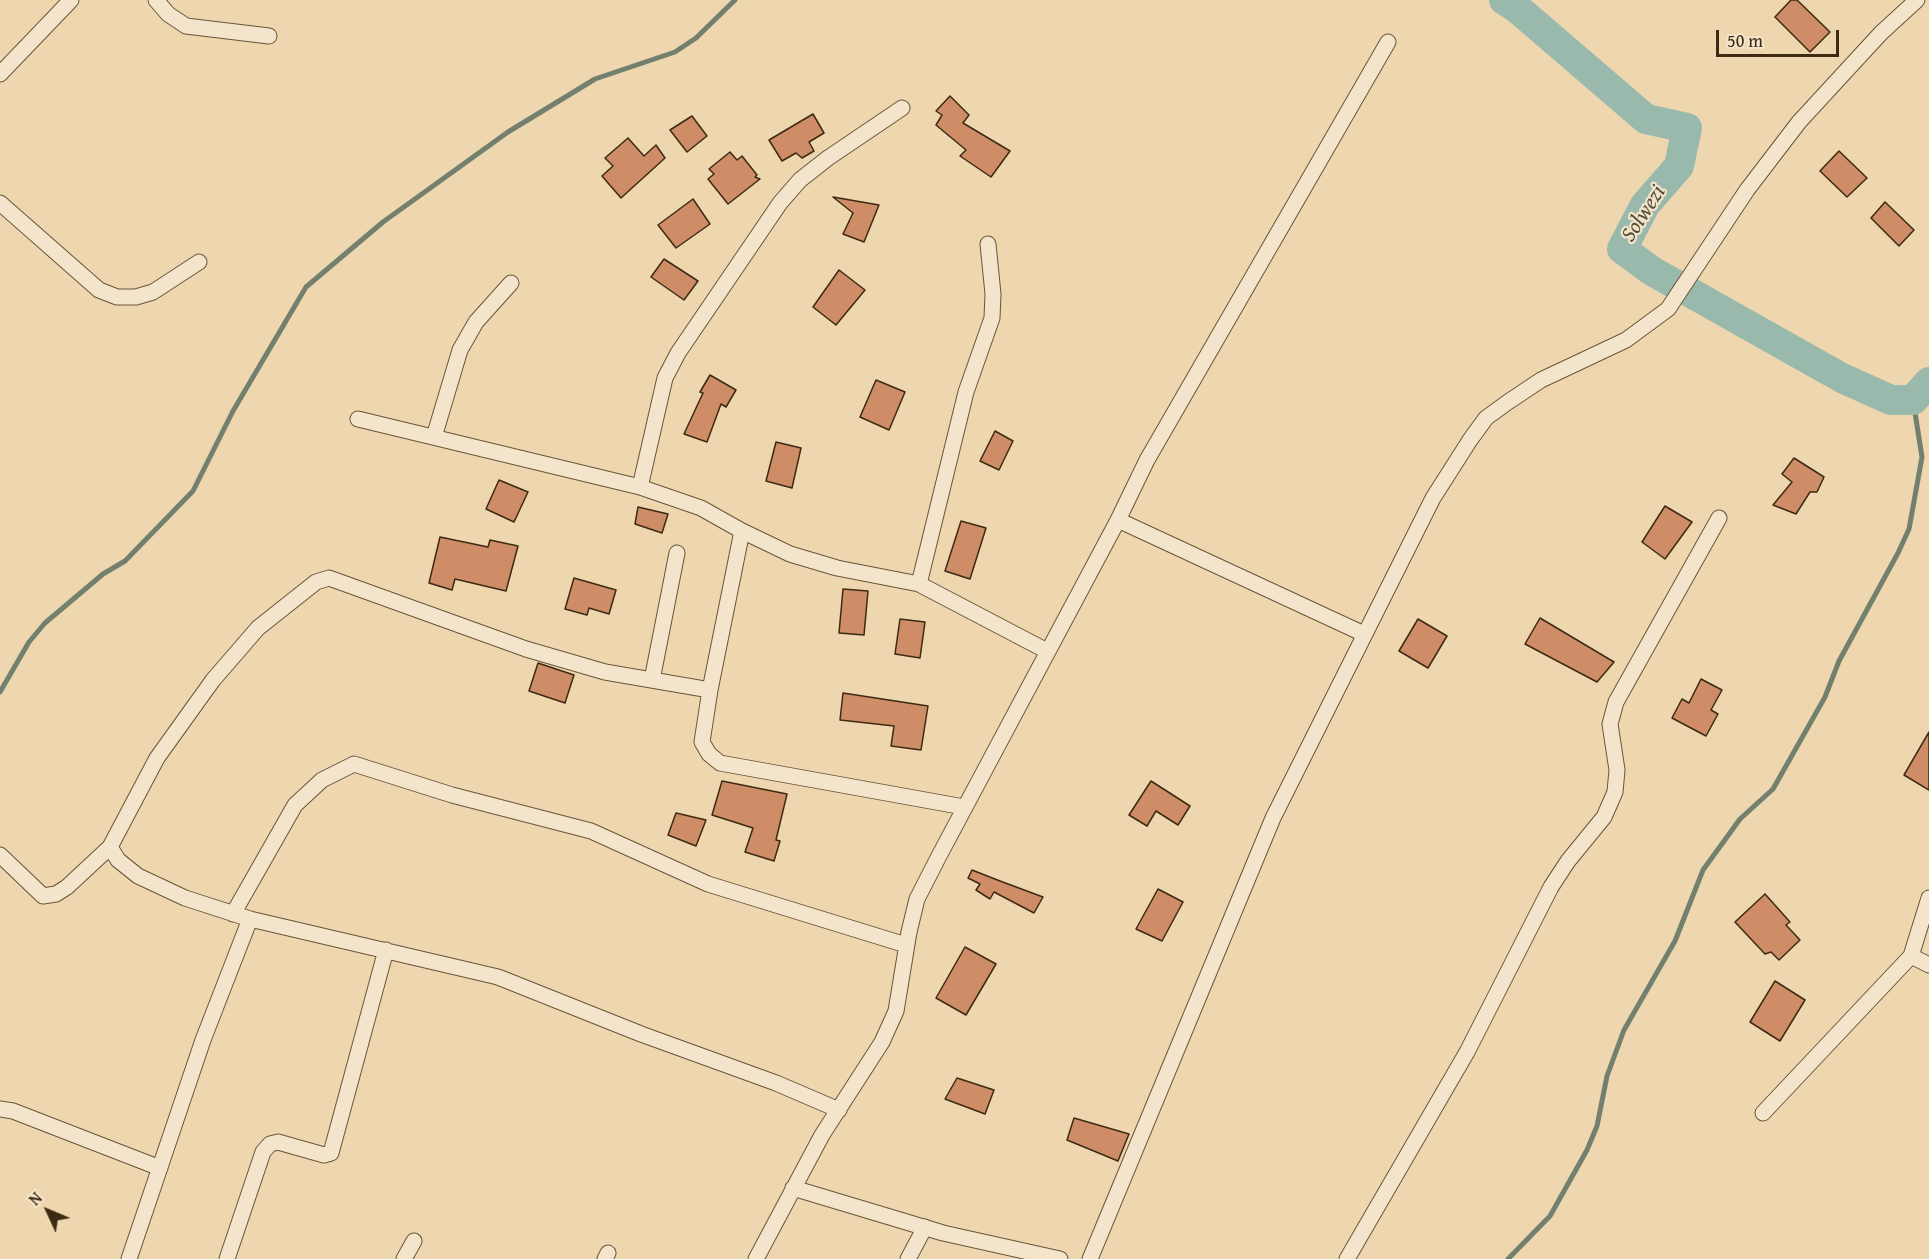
<!DOCTYPE html>
<style>
body{margin:0}
#map{position:relative;width:1929px;height:1259px;overflow:hidden;background:#eed6af;font-family:"Gentium Book Plus",serif}
canvas{display:block}
.north{position:absolute;left:18px;top:1181px;width:60px;height:60px;-webkit-text-stroke:4px #f4e4cb;paint-order:stroke;rotate:314deg;font-size:16px;font-weight:700;line-height:24px;text-align:center;color:#3c2a12}
.north::after{content:'';display:block;margin:auto;width:21px;height:27px;background:#3c2a12;clip-path:polygon(50% 0,100% 100%,50% 72%,0 100%)}
.scale{position:absolute;left:1716px;top:30px;width:123px;height:27px;box-sizing:border-box;border:3px solid #3c2a12;border-top:0;padding-left:8px;font-size:18px;line-height:21px;white-space:nowrap;color:#3c2a12;-webkit-text-stroke:4px #f4e4cb;paint-order:stroke}
</style>
<div id="map">
<canvas width="1929" height="1259"></canvas>
<div class="north">N</div>
<div class="scale">50 m</div>
</div>
<script>
const context = document.querySelector('canvas').getContext('2d');
context.lineJoin = 'round';
const poly = rows => new Path2D(rows.map(r => 'M' + r).join(''));
function strokePath(path, color, width, dash) { context.strokeStyle = color; context.lineWidth = width; context.lineCap = dash ? 'butt' : 'round'; context.setLineDash(dash || []); context.stroke(path); }
function fill(path, color) { context.fillStyle = color; context.fill(path, 'evenodd'); }
function drawText(font, color, halo, rows, align = 'center') {
  context.font = font + ' "Gentium Book Plus",serif'; context.lineWidth = 4.5; context.setLineDash([]); context.textBaseline = 'middle'; context.strokeStyle = halo; context.fillStyle = color; for (const [text, x, y, turn = 0] of rows) {
    context.save(); context.translate(x, y); context.rotate((+turn || 0) * Math.PI / 180); context.textAlign = isNaN(turn) ? turn : align; if (halo) context.strokeText(text, 0, 0); context.fillText(text, 0, 0); context.restore();
  }
}
const stream = poly([
 [0,692,29,642,45,623,103,574,125,561,193,491,233,411,306,287,383,222,508,132,595,79,675,52,696,38,735,0],
 [1508,1259,1550,1216,1587,1150,1597,1126,1607,1076,1624,1030,1675,941,1703,870,1740,819,1773,789,1825,697,1839,661,1898,553,1909,529,1922,457,1913,400]
]);
const river = poly([
 [1504,0,1518,9,1646,119,1687,128,1679,166,1645,205,1622,249,1652,271,1842,378,1891,400,1913,400,1929,382]
]);
const building = poly([
 [1791,0,1797,0,1830,32,1810,52,1775,17,1791,0],
 [950,96,969,115,963,123,1010,151,991,177,960,156,966,150,936,125,942,115,936,111,950,96],
 [813,114,824,133,809,142,814,151,802,158,796,153,782,161,769,140,813,114],
 [692,116,707,136,687,152,670,130,692,116],
 [628,138,644,156,656,145,665,158,621,198,602,176,613,166,605,158,628,138],
 [1839,151,1867,178,1847,197,1820,171,1839,151],
 [730,152,737,160,742,156,757,175,755,177,760,179,728,204,708,179,714,174,709,169,730,152],
 [833,197,879,205,864,242,843,234,853,213,833,197],
 [693,199,710,224,676,248,658,225,693,199],
 [1885,202,1914,230,1899,246,1871,218,1885,202],
 [664,259,698,281,684,300,651,277,664,259],
 [839,270,865,290,836,325,813,307,839,270],
 [710,375,736,390,726,407,721,404,707,442,684,434,703,393,700,392,710,375],
 [876,380,905,392,889,430,860,417,876,380],
 [995,431,1013,441,999,470,980,461,995,431],
 [776,442,801,448,792,488,766,481,776,442],
 [1794,458,1824,477,1817,492,1810,492,1796,514,1773,505,1792,482,1782,474,1794,458],
 [499,480,528,492,514,522,486,509,499,480],
 [1665,506,1692,522,1665,559,1642,542,1665,506],
 [638,507,668,514,662,533,635,524,638,507],
 [961,521,986,528,970,579,945,571,961,521],
 [440,537,488,547,490,540,518,546,506,591,455,579,452,590,429,583,440,537],
 [574,578,616,590,609,614,589,608,587,615,565,609,574,578],
 [843,589,868,591,864,635,839,633,843,589],
 [1540,618,1614,662,1597,682,1525,644,1540,618],
 [900,619,925,622,920,658,895,654,900,619],
 [1418,619,1447,636,1428,668,1399,651,1418,619],
 [538,663,574,675,565,703,529,691,538,663],
 [1701,679,1722,690,1711,710,1718,714,1706,736,1672,718,1682,699,1689,703,1701,679],
 [843,693,928,706,921,750,891,746,894,726,840,720,843,693],
 [1929,732,1929,790,1904,775,1929,732],
 [722,781,787,794,776,840,780,841,774,861,745,852,753,828,712,815,722,781],
 [1151,781,1190,806,1178,825,1156,811,1147,826,1129,815,1151,781],
 [676,813,706,820,696,846,668,835,676,813],
 [972,870,1000,881,1043,897,1034,913,994,892,990,899,976,890,980,884,968,878,972,870],
 [1158,889,1183,902,1162,941,1136,929,1158,889],
 [1765,894,1790,922,1786,925,1800,940,1779,960,1771,952,1765,954,1735,922,1765,894],
 [965,947,996,964,966,1015,936,998,965,947],
 [1775,981,1805,1000,1780,1041,1750,1022,1775,981],
 [957,1078,994,1090,985,1114,945,1099,957,1078],
 [1074,1118,1129,1134,1118,1161,1067,1140,1074,1118]
]);
const minor = poly([
 [156,0,168,14,186,26,269,36],
 [0,74,71,0],
 [0,203,99,290,117,297,136,297,153,292,199,262],
 [358,419,640,487,701,508,742,531,790,554,837,568,919,584,1047,651],
 [434,437,460,350,476,322,511,283],
 [640,487,665,378,678,353,780,203,800,180,828,158,902,108],
 [1118,520,1364,634],
 [742,531,710,690,702,742,709,754,720,763,964,807],
 [919,584,966,392,992,318,993,294,988,244],
 [652,680,677,553],
 [710,690,605,672,526,649,329,578,316,582,258,628,213,680,157,758,110,847,118,860,138,876,185,898,250,919,498,977,641,1034,776,1083,839,1110],
 [0,855,43,896,56,894,67,887,110,847],
 [233,914,295,805,322,780,354,764,452,795,591,831,708,884,906,945],
 [1911,956,1929,965],
 [0,1109,13,1111,160,1168],
 [1763,1113,1911,956,1929,898],
 [793,1188,943,1233,1060,1259],
 [129,1259,203,1040,250,919],
 [227,1259,263,1152,270,1144,278,1142,324,1155,331,1153,386,950],
 [404,1259,414,1241],
 [605,1259,608,1253],
 [756,1259,822,1135,882,1042,896,1011,909,932,917,899,939,856,1118,520,1147,460,1388,42],
 [908,1259,925,1227],
 [1090,1259,1273,818,1433,498,1470,440,1486,418,1508,402,1541,380,1626,340,1668,309,1747,190,1799,122,1881,33,1917,0],
 [1347,1259,1467,1052,1551,887,1568,861,1604,817,1615,792,1617,770,1610,724,1616,702,1719,518]
]);
const waterNames = [
 ["Solwezi",1644,214,-57]
];
strokePath(stream, '#74806e', 5);
strokePath(river, '#99b9ac', 30);
fill(building, '#ce8c67');
strokePath(building, '#3c2a12', 1.5);
strokePath(minor, '#685539', 17);
strokePath(minor, '#f4e4cb', 15);
drawText('italic 22px', '#534e38', '#f4e4cb', waterNames);
</script>
